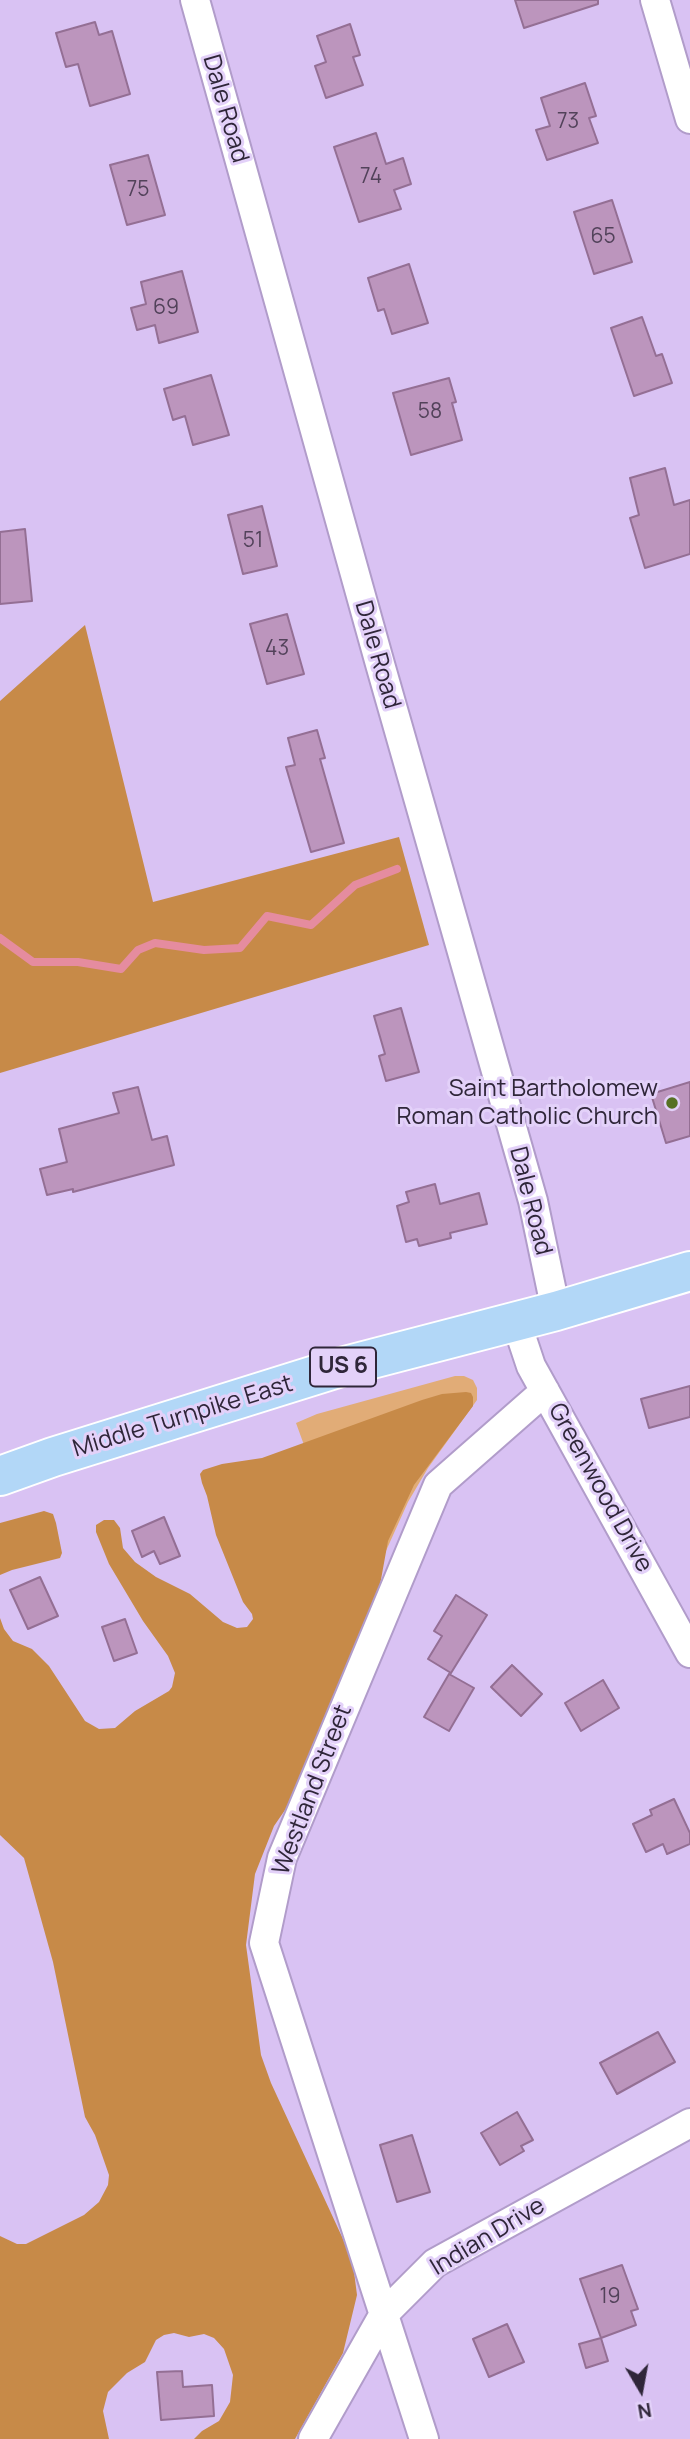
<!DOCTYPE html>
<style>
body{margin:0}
#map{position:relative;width:690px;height:2439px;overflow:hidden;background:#d9c2f3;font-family:Manrope,sans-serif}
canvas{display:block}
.north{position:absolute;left:606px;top:2355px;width:70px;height:70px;-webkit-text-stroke:5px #e3d1f9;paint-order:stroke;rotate:170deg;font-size:19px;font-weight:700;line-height:28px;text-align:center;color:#2f2639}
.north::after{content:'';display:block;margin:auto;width:24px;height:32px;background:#2f2639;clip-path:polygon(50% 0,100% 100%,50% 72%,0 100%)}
</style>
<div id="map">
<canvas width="690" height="2439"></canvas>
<div class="north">N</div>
</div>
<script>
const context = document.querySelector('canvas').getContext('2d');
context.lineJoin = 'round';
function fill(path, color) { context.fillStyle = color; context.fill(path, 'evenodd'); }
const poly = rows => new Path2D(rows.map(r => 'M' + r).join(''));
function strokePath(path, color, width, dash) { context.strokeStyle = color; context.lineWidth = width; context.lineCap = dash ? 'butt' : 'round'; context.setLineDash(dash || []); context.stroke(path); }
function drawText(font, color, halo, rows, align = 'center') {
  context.font = font + ' Manrope,sans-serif'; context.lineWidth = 6; context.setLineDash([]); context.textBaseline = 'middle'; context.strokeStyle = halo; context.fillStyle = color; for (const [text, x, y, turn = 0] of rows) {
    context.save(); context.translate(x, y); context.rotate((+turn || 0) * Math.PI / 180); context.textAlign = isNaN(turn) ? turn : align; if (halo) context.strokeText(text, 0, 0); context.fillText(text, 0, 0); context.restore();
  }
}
const green = poly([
 [455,1376,464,1376,473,1380,477,1388,477,1400,428,1468,408,1502,376,1573,364,1610,296,1423,317,1414]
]);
const forest = poly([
 [85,625,153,902,399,837,429,945,0,1073,0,701],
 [466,1392,471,1393,473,1397,473,1406,414,1485,388,1541,378,1596,303,1784,274,1826,255,1874,246,1945,261,2055,271,2083,343,2239,353,2264,357,2295,343,2353,295,2439,194,2439,202,2431,219,2421,230,2402,233,2375,224,2349,214,2338,204,2334,189,2337,174,2333,164,2335,156,2340,145,2362,127,2373,108,2392,103,2411,109,2439,0,2439,0,2236,17,2244,26,2244,84,2215,99,2202,108,2185,109,2175,95,2135,85,2117,53,1962,24,1858,0,1835,0,1618,4,1629,13,1641,32,1649,49,1666,85,1721,99,1729,115,1728,135,1711,169,1691,172,1687,175,1673,168,1656,143,1621,109,1564,96,1532,96,1525,104,1520,114,1520,120,1528,123,1548,135,1562,156,1577,190,1594,223,1622,237,1628,247,1627,253,1619,252,1614,243,1602,216,1535,207,1496,202,1483,200,1474,203,1470,222,1464,262,1458,422,1400,442,1394],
 [44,1511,53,1514,56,1523,62,1553,60,1558,12,1570,0,1575,0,1523]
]);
const stream = poly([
 [0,938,33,962,78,962,121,969,138,950,155,943,204,950,240,948,267,916,311,925,355,885,397,869]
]);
const building = poly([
 [515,0,598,0,598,4,524,28,515,0],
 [95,22,99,35,112,31,130,94,90,106,78,64,66,67,56,33,95,22],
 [350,24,360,55,353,57,363,85,326,98,315,66,326,62,317,36,350,24],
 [585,83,596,116,589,118,598,143,547,160,536,130,550,126,541,98,585,83],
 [376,133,386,164,403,158,411,184,394,190,401,209,359,222,334,147,376,133],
 [148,155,165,215,127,225,110,165,148,155],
 [612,200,632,262,594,274,574,212,612,200],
 [409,264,428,323,392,334,384,309,378,311,368,278,409,264],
 [182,271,198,332,159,343,155,325,137,330,131,308,146,304,141,282,182,271],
 [642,317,656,356,662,354,672,383,634,396,611,328,642,317],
 [211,375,229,435,193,445,185,416,173,420,164,389,211,375],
 [449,378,456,402,452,403,462,440,411,455,393,393,449,378],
 [665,468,674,505,690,500,690,554,645,568,630,518,639,515,630,478,665,468],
 [262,506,277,566,243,574,228,515,262,506],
 [25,529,32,601,0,604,0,532,25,529],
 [287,614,304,674,267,684,250,624,287,614],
 [317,730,325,758,320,759,344,843,311,852,286,767,295,765,288,738,317,730],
 [401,1008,419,1072,386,1081,379,1056,385,1054,374,1016,401,1008],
 [690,1082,690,1136,666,1143,651,1094,690,1082],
 [138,1087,152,1140,167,1136,174,1165,73,1192,73,1189,47,1195,40,1169,67,1162,59,1129,119,1113,113,1093,138,1087],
 [435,1184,440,1204,479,1193,487,1224,450,1233,451,1238,419,1246,417,1239,406,1242,397,1206,409,1202,406,1192,435,1184],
 [690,1386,690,1417,649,1428,641,1399,690,1386],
 [164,1517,180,1556,160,1564,154,1551,142,1557,132,1531,164,1517],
 [40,1577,58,1616,28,1629,10,1590,40,1577],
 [456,1595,487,1615,451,1673,428,1659,442,1636,434,1631,456,1595],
 [125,1619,137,1653,114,1661,102,1627,125,1619],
 [512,1665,542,1694,521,1716,491,1687,512,1665],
 [449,1674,474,1688,449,1731,424,1717,449,1674],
 [603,1680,619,1708,581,1731,565,1703,603,1680],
 [674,1799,690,1833,690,1844,667,1854,663,1844,646,1852,633,1824,652,1815,650,1810,674,1799],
 [658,2032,675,2062,617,2094,600,2063,658,2032],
 [517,2112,533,2140,521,2146,524,2151,500,2165,481,2133,517,2112],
 [412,2135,430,2192,397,2202,380,2145,412,2135],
 [622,2265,638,2309,631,2311,636,2325,601,2338,608,2361,586,2368,579,2344,601,2338,580,2279,622,2265],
 [507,2324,524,2362,489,2377,473,2339,507,2324],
 [182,2371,183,2387,212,2385,214,2416,161,2420,157,2372,182,2371]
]);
const minor = poly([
 [195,0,380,664,533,1201,556,1311],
 [655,0,690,119],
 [516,1321,531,1366,690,1653],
 [313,2439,384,2314,435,2263,690,2123],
 [424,2439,264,1943,282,1858,438,1485,545,1391]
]);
const primary = poly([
 [0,1476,53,1457,341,1367,556,1311,690,1271]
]);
const markers = [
 [672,1103,7,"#577124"]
];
const numberNames = [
 ["73",568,122],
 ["74",371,177],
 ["75",138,190],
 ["65",603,237],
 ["69",166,308],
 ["58",430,412],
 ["51",253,541],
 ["43",277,649],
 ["19",610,2297]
];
const shields = [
 [343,1367,66]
];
const shieldNames = [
 ["US 6",343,1367]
];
const streetNames = [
 ["Dale Road",225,109,74],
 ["Dale Road",377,655,74],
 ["Dale Road",530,1201,76],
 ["Middle Turnpike East",183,1417,-17],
 ["Greenwood Drive",600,1488,61],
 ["Westland Street",313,1790,-69],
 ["Indian Drive",488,2237,-31]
];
const poiNames = [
 ["Saint Bartholomew",658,1089],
 ["Roman Catholic Church",658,1117]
];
fill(green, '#e1ac77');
fill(forest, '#c78a48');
strokePath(stream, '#e58c9f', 8);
fill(building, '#bc95bd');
strokePath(building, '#946f94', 2);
strokePath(minor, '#b19cca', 32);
strokePath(primary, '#fff', 42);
strokePath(minor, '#fff', 28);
strokePath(primary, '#b2d7f7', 38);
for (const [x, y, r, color] of markers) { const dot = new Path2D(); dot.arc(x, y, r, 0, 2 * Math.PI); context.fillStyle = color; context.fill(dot); strokePath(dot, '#e3d1f9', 2.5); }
drawText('21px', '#52425a', null, numberNames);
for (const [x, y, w] of shields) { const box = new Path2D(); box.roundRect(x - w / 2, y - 19.5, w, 39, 5); context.fillStyle = '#e3d1f9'; context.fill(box); strokePath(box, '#2f2639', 2); }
drawText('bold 23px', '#2f2639', null, shieldNames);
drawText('24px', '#2f2639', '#e3d1f9', streetNames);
drawText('24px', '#2f2639', '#e3d1f9', poiNames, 'right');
</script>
